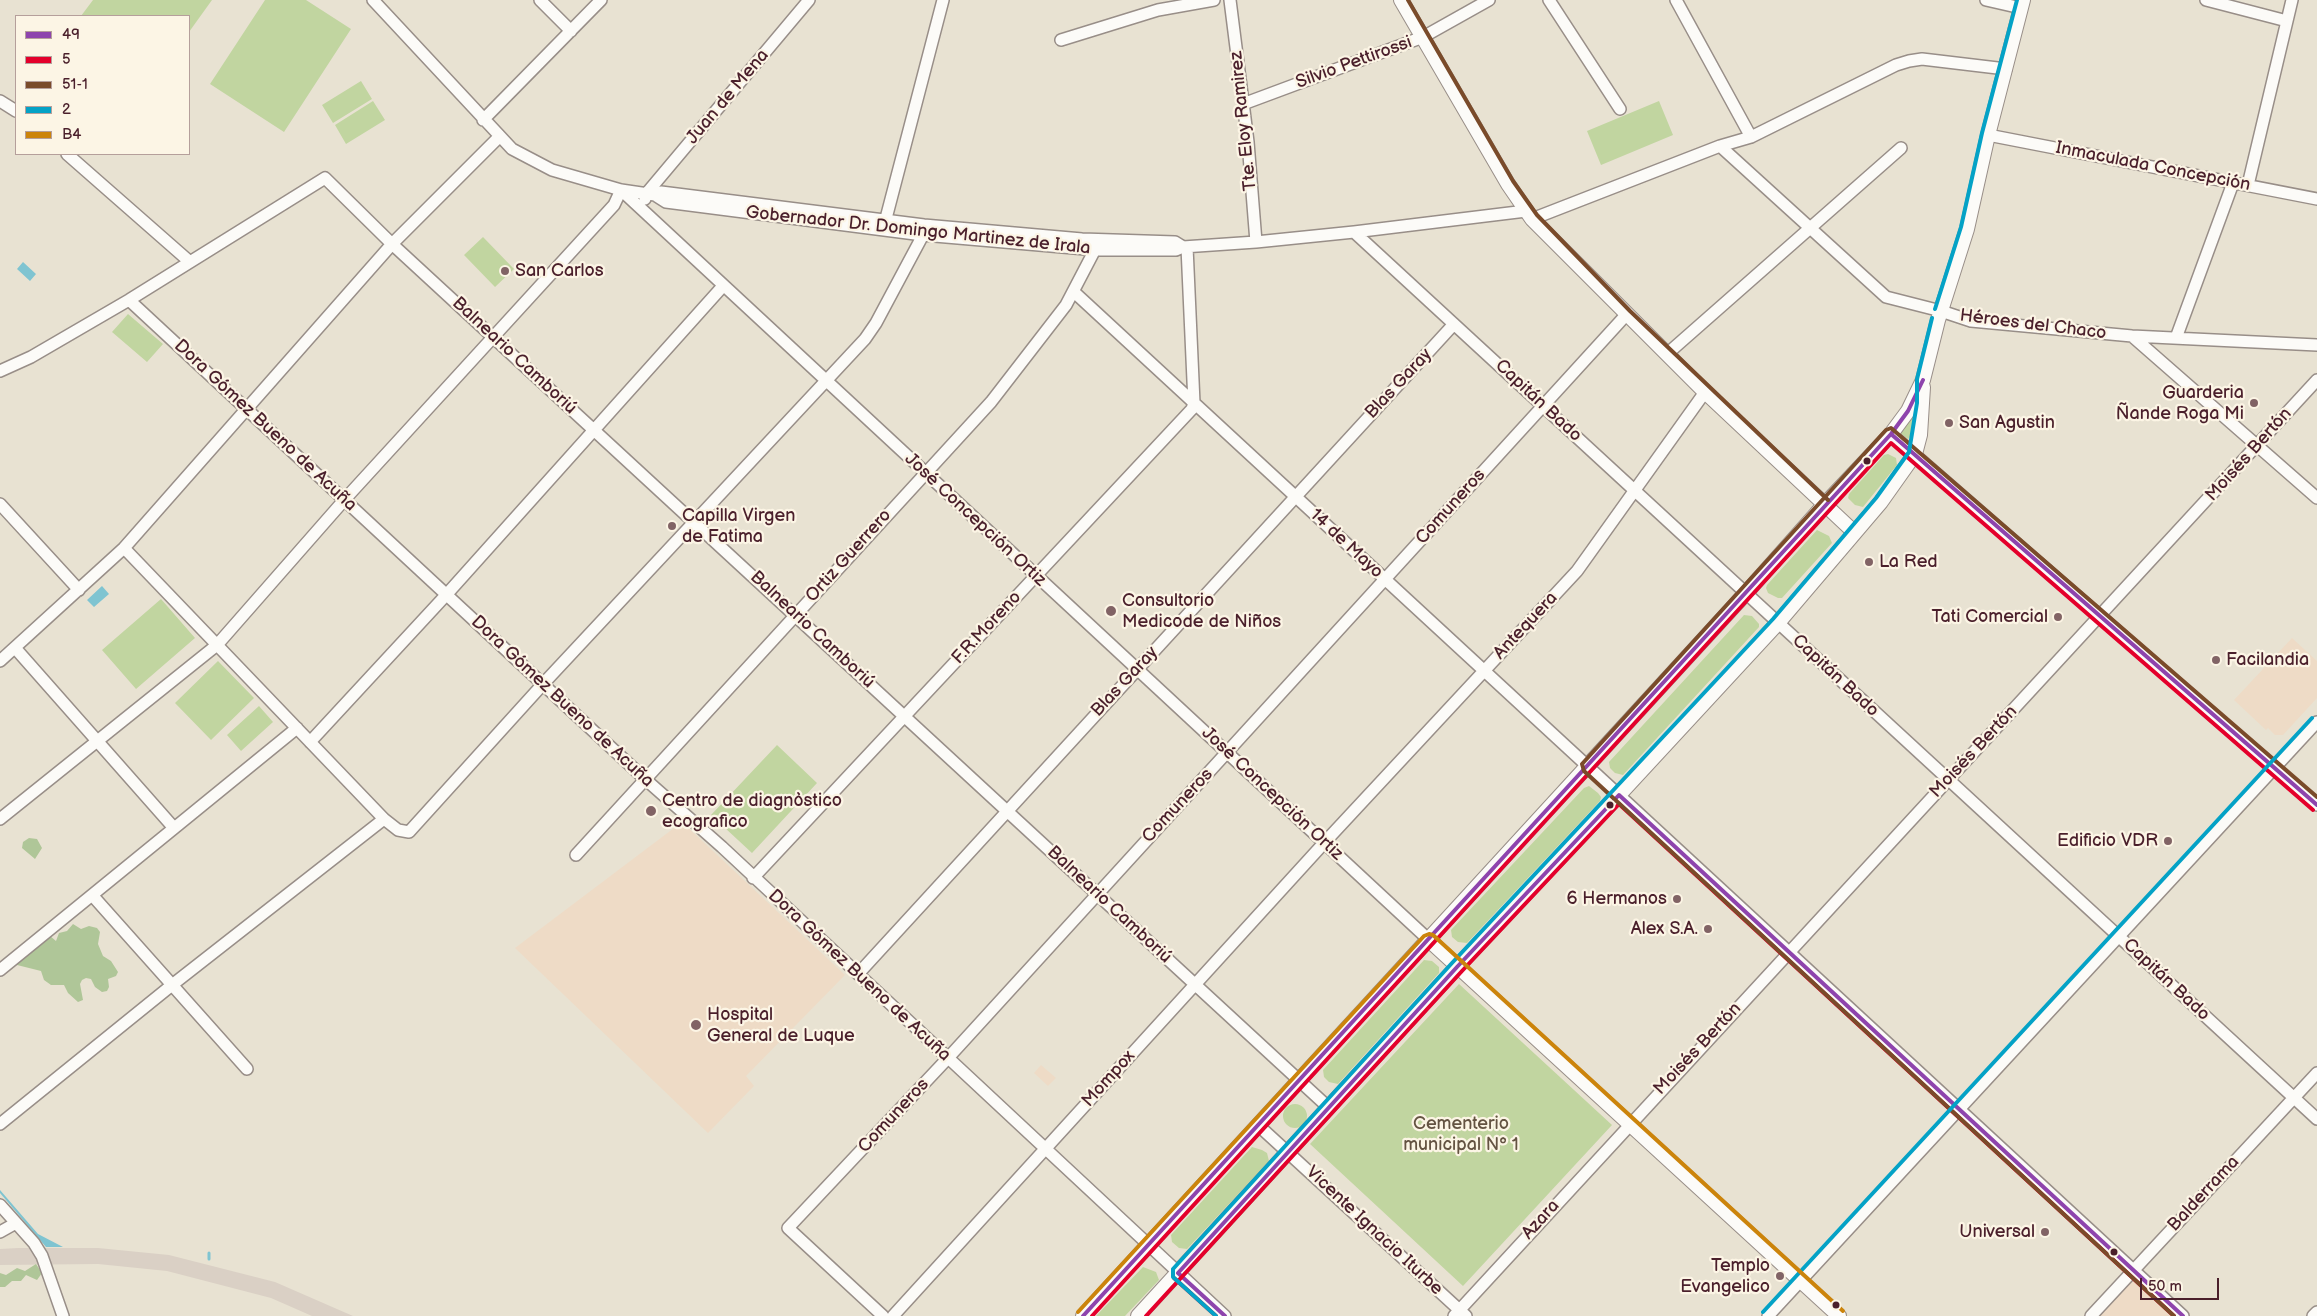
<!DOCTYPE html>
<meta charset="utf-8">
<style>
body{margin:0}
#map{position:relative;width:2317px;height:1316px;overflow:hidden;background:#e8e2d2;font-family:"Balsamiq Sans",sans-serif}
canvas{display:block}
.legend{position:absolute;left:15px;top:15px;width:175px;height:140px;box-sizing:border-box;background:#fcf5e5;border:1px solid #b59f9b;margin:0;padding:6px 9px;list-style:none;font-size:15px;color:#4a1f2b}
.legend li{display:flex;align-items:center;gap:10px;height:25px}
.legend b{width:25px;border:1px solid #b59f9b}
.scale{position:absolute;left:2140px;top:1278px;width:79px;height:22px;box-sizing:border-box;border:2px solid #4a1f2b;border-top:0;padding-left:6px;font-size:15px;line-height:18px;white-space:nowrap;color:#4a1f2b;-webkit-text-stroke:4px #fcf5e5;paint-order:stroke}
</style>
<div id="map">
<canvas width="2317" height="1316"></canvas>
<ul class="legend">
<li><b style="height:6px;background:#8e44ad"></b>49</li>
<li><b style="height:6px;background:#e4002b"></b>5</li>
<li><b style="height:6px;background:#7a4b2a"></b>51-1</li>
<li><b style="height:6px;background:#04a2c6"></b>2</li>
<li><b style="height:6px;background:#cc840b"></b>B4</li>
</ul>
<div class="scale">50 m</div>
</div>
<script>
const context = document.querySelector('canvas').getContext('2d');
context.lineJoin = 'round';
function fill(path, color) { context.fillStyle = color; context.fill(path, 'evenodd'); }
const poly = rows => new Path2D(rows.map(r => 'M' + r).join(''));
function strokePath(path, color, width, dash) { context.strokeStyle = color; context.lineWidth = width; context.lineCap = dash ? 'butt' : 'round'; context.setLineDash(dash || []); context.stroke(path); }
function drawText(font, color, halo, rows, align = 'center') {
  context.font = font + ' "Balsamiq Sans",sans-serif'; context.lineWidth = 4.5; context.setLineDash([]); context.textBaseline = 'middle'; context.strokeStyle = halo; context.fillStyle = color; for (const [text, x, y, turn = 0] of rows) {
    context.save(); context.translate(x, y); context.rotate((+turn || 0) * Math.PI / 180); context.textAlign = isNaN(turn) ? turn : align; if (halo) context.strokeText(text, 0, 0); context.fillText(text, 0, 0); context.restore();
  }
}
const built = poly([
 [2292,638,2317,661,2317,698,2283,735,2275,735,2268,728,2266,730,2234,700],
 [682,822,845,975,746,1076,754,1086,708,1133,515,948],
 [1041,1065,1056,1078,1048,1086,1034,1073],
 [2132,1281,2137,1282,2174,1316,2098,1316]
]);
const industrial = poly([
 [18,1248,98,1248,169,1255,275,1282,353,1316,312,1316,271,1298,167,1271,98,1264,0,1265,0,1249]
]);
const green = poly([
 [93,0,212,0,189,32,189,16,81,16],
 [265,0,306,0,351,29,284,132,210,84],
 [361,81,372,99,333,123,322,105],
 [373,101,385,120,346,144,335,125],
 [1659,101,1673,135,1601,165,1587,131],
 [483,237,514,269,495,287,464,255],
 [128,314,163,344,147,362,112,332],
 [1913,410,1916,412,1911,436,1908,439,1900,433],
 [1888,454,1896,458,1897,465,1863,507,1855,505,1848,498,1849,494,1884,455],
 [1817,530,1829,536,1832,543,1782,598,1778,598,1768,593,1766,588,1767,585],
 [161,599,195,638,136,689,102,650],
 [1744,615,1752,616,1759,624,1759,627,1623,775,1615,773,1610,768,1609,762],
 [218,661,254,698,211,740,175,703],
 [259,706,273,722,241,751,227,735],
 [777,745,817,783,752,853,711,815],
 [1589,786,1598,793,1601,797,1600,801,1467,943,1458,942,1452,937,1451,930,1584,788],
 [1424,960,1432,961,1439,967,1439,973,1338,1084,1329,1082,1324,1077,1323,1070],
 [1459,984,1612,1125,1463,1286,1310,1144],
 '1283 1116a12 12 0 1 1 24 0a12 12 0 1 1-24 0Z',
 [1252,1147,1262,1150,1267,1153,1269,1161,1187,1249,1179,1248,1172,1242,1171,1235],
 [1143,1267,1156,1272,1159,1280,1125,1316,1096,1316]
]);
const forest = poly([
 [29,838,37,839,42,848,35,859,22,848,23,842],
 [73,924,81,929,89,926,97,928,100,932,98,944,103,956,111,961,118,972,116,976,108,979,109,987,107,991,102,992,95,987,91,979,86,978,82,980,80,984,83,1000,78,1002,68,993,64,985,51,985,44,980,41,971,17,965,16,962,50,936,56,941,59,933,67,931],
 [36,1264,42,1273,37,1280,26,1275,21,1281,12,1281,5,1287,0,1287,0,1273,6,1275,17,1268,25,1271]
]);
const water = poly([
 [23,262,36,274,30,281,17,269],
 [102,586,109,594,94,607,87,600],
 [0,1190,38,1234,63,1247,46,1247,0,1193]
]);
const stream = poly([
 [209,1253,209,1259]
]);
const minor = poly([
 [373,0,512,149,552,170,621,190,655,195,666,202,923,235,1097,250,1176,250,1183,247,1256,242,1354,232,1526,211],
 [540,0,571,31],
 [1230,0,1248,142,1256,242],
 [1549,0,1620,109],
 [1676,0,1751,137],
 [1986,0,2021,8],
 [2206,0,2287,21],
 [1061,40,1158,10,1214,0],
 [0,101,16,111],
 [1243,104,1423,37,1489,0],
 [483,120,601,0],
 [1988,135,2317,199],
 [1720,146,1886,297,1941,311,1971,321,2132,336,2317,345],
 [67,154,190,262],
 [2248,185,2292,0],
 [621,190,1429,940],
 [655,195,661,192,924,225,1082,239,1175,242,1183,247],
 [645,199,646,194,809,0],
 [1532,219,1720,146,1751,137,1896,65,1909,61,1922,59,2006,69],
 [884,226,943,0],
 [1354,232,2317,1119],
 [1074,292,2183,1316],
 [129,300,645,779,722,847,1225,1316],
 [2132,336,2317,498],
 [2176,338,2233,183],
 [1667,354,1901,148],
 [0,371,31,357,129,300,325,178,392,244,1328,1107],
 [1891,434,2317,805],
 [0,504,79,590],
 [124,548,384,819,398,830,409,832,543,684,865,339,876,323,923,235],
 [16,649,174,828],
 [0,661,124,548,392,244,499,137],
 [310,742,447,594,723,286],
 [0,819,217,645,346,498,614,205,621,190],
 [576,855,991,402,1066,305,1100,240],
 [753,878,1192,409,1194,403,1187,247],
 [92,895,247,1069],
 [0,970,297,728],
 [858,974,1454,324],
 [0,1124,172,985,384,819],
 [1259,1126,1466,1316],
 [0,1205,34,1243,42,1256,63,1316],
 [0,1232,16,1223],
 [883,1316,788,1228,948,1058,1626,315],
 [893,1316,1324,843,1577,571,1705,392],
 [1454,1316,2317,380],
 [1768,1316,2317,722],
 [2091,1316,2317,1073],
 [2313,1316,2317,1312]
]);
const major = poly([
 [1401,0,1508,184,1532,219,1705,392,1854,532],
 [1429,940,1839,1316],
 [1083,1316,1746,593,1824,505,1891,434,1908,411,1923,380,1938,320,1967,229,1988,135,2023,0],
 [1138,1316,1457,967,1619,795,1778,623,1881,502,1915,454,1920,435,1923,387]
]);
const bus1 = poly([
 [1891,434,2317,805],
 [1083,1316,1891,434,1908,411,1923,380],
 [1225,1316,1178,1273,1457,967,1619,795,2183,1316]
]);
const bus2 = poly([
 [1174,1278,1216,1316],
 [1092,1316,1891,443,2313,810],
 [1146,1316,1462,971,1619,804,2174,1316]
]);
const bus3 = poly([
 [1408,0,1513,181,1537,215,1630,311,1828,500],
 [2174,1316,1584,771,1582,764,1886,430,1891,428,2317,797]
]);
const bus4 = poly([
 [1935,309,1961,227,1982,133,2017,0],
 [1763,1312,2312,718],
 [1216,1316,1173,1277,1173,1269,1452,963,1773,619,1876,498,1909,452,1917,403,1917,379,1932,318]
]);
const bus5 = poly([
 [1078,1312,1424,936,1429,934,1433,935,1843,1311]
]);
const markers = [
 [505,271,5,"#816365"],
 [2254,403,5,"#816365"],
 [1949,423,5,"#816365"],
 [1867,461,4.5,"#4a1f2b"],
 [672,526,5,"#816365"],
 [1869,562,5,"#816365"],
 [1111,611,6,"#816365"],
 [2058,617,5,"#816365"],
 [2216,660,5,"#816365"],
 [1610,805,4.5,"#4a1f2b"],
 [651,811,6,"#816365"],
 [2168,841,5,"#816365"],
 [1677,899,5,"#816365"],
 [1708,929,5,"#816365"],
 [696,1025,6,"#816365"],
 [2045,1232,5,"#816365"],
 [2114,1252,4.5,"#4a1f2b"],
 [1780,1276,5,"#816365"],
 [1836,1305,4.5,"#4a1f2b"]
];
const streetNames = [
 ["Silvio Pettirossi",1354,63,-20],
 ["Juan de Mena",728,97,-50],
 ["Tte. Eloy Ramirez",1244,121,-96],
 ["Inmaculada Concepción",2153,167,11],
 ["Gobernador Dr. Domingo Martinez de Irala",918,231,6],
 ["Héroes del Chaco",2033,325,7],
 ["Balneario Camboriú",514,356,43],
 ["Blas Garay",1399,384,-47],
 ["Capitán Bado",1538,401,43],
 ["Dora Gómez Bueno de Acuña",265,426,43],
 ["Moisés Bertón",2249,455,-48],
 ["Comuneros",1451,507,-48],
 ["José Concepción Ortiz",975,520,43],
 ["14 de Mayo",1346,544,43],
 ["Ortiz Guerrero",849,556,-48],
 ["Antequera",1526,626,-47],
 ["F.R.Moreno",987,628,-47],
 ["Balneario Camboriú",812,630,43],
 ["Capitán Bado",1835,676,43],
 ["Blas Garay",1125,682,-47],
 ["Dora Gómez Bueno de Acuña",562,702,43],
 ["Moisés Bertón",1974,752,-47],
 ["José Concepción Ortiz",1272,794,43],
 ["Comuneros",1178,806,-47],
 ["Balneario Camboriú",1109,905,43],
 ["Dora Gómez Bueno de Acuña",859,976,43],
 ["Capitán Bado",2166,980,43],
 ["Moisés Bertón",1698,1049,-47],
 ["Mompox",1109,1079,-48],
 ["Comuneros",894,1116,-47],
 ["Balderrama",2204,1194,-47],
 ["Azara",1541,1220,-48],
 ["Vicente Ignacio Iturbe",1374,1231,43]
];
const poiNames = [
 ["San Carlos",515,271],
 ["Guarderia",2244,393,"right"],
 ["Ñande Roga Mi",2244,414,"right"],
 ["San Agustin",1959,423],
 ["Capilla Virgen",682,516],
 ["de Fatima",682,537],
 ["La Red",1879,562],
 ["Consultorio",1122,601],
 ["Medicode de Niños",1122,622],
 ["Tati Comercial",2048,617,"right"],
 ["Facilandia",2226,660],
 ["Centro de diagnòstico",662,801],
 ["ecografico",662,822],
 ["Edificio VDR",2158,841,"right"],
 ["6 Hermanos",1667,899,"right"],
 ["Alex S.A.",1698,929,"right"],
 ["Hospital",707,1015],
 ["General de Luque",707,1036],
 ["Universal",2035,1232,"right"],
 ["Templo",1770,1266,"right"],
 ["Evangelico",1770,1287,"right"]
];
const parkNames = [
 ["Cementerio",1461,1124],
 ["municipal Nº 1",1461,1145]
];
fill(built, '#eedbc6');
fill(industrial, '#dad0c5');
fill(green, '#c1d5a0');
fill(forest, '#afc698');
fill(water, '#7fc4d1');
strokePath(stream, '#7fc4d1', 3);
strokePath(minor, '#988e88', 14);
strokePath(major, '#988e88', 16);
strokePath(minor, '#fcfbf8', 11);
strokePath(major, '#fcfbf8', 14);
strokePath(bus1, '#8e44ad', 4);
strokePath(bus2, '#e4002b', 4);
strokePath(bus3, '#7a4b2a', 4);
strokePath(bus4, '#04a2c6', 4);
strokePath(bus5, '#cc840b', 4);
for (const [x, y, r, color] of markers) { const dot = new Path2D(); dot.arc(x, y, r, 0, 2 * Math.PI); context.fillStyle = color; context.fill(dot); strokePath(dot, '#fcf5e5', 2); }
drawText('18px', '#4a1f2b', '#fcf5e5', streetNames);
drawText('18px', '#4a1f2b', '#fcf5e5', poiNames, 'left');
drawText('18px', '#645342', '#fcf5e5', parkNames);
</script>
